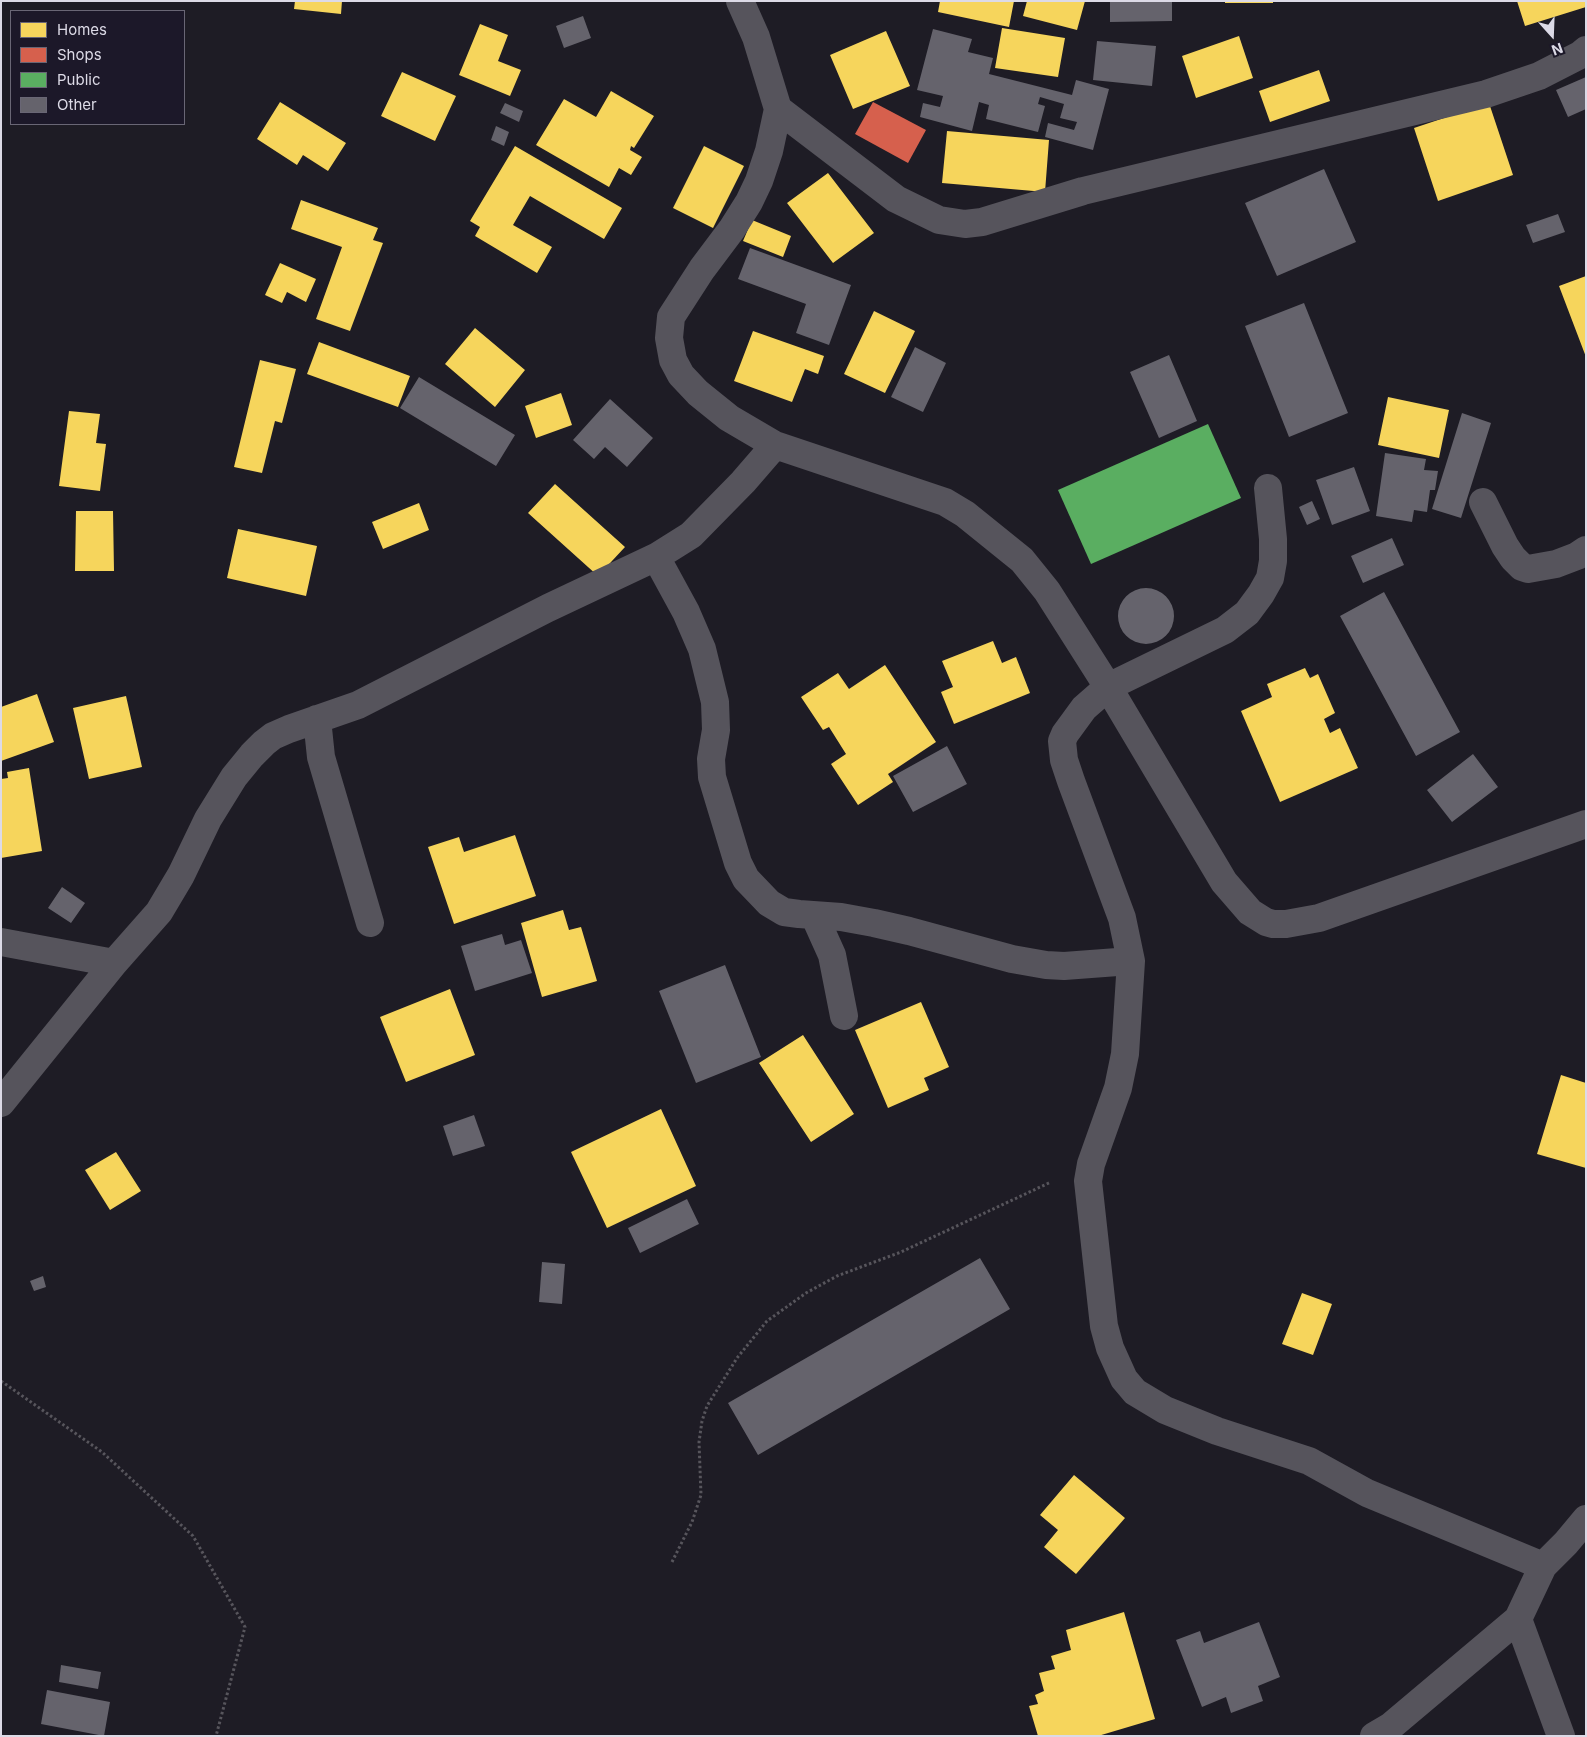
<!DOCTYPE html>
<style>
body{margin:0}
#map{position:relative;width:1587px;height:1737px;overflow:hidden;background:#1e1c25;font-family:Inter,sans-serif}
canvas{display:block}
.frame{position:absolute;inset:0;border:2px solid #dcdae6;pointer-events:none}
.legend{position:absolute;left:10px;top:10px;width:175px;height:115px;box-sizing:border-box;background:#1c1829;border:1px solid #696675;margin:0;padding:6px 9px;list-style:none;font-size:15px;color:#dcdae6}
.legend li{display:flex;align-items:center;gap:10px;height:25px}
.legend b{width:25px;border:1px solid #696675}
.north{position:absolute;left:1527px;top:10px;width:50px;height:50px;-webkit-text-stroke:4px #1c1829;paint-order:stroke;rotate:160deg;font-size:14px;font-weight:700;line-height:20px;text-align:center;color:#dcdae6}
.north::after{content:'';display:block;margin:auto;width:18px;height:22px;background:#dcdae6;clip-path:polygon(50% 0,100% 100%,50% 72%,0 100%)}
</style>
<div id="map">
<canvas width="1587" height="1737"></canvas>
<div class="frame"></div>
<ul class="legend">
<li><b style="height:14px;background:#f6d55c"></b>Homes</li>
<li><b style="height:14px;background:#d6604d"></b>Shops</li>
<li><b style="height:14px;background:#5aae61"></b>Public</li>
<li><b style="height:14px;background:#65636c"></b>Other</li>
</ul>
<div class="north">N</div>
</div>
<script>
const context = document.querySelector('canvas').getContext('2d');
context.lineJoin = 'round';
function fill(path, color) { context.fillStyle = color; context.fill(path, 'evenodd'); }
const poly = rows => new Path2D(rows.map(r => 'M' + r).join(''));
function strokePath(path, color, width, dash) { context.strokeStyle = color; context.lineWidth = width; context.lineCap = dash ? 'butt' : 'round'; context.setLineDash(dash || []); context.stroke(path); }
const homes = poly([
 [295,1,342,1,341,14,294,9],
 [940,1,1014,1,1009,27,938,12],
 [1027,1,1085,1,1077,30,1023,16],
 [1225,1,1273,1,1273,3,1225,3],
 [1517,1,1586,1,1586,7,1525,26],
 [480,24,508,35,498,61,521,70,510,96,459,75],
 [1002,28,1065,38,1058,77,995,68],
 [886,31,910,86,853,109,830,55],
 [1239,36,1253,78,1196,98,1182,56],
 [1319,70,1330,101,1270,122,1259,91],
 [402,72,456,96,435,141,381,116],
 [611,91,654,116,634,148,631,146,630,150,642,157,631,175,619,168,609,187,536,145,564,99,596,117],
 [280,102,346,143,328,171,303,155,297,165,257,139],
 [1489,103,1513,175,1438,201,1414,128],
 [947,131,1049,140,1045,192,942,183],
 [515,146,622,208,604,239,530,196,513,225,552,247,537,273,475,236,480,227,470,221],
 [704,146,744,166,713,228,673,208],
 [828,173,874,233,833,263,787,203],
 [301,200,378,228,373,240,383,243,350,331,316,319,342,247,291,229],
 [752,220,791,236,783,257,743,241],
 [280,263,316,279,306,302,287,292,282,303,265,295],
 [1586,276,1586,357,1559,286],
 [874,311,915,331,885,393,844,374],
 [475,328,525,370,495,407,445,364],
 [753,331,824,356,818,374,805,369,792,402,734,381],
 [319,342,410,376,398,407,307,374],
 [260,360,296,369,282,423,275,421,262,473,234,467],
 [561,393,572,425,536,438,525,406],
 [1388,397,1449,410,1439,458,1378,445],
 [69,411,100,414,96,443,106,444,100,491,59,486],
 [555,484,625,547,598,576,528,513],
 [419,503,429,530,383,549,372,522],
 [76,511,113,511,114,571,75,571],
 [238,529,317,546,306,596,227,578],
 [993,641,1002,663,1016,657,1030,693,954,724,941,692,953,687,942,661],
 [885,665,936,742,888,774,893,782,858,805,831,764,846,754,829,727,823,730,801,697,838,673,849,689],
 [1305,668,1310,678,1318,674,1335,713,1324,719,1330,733,1340,728,1358,768,1280,802,1241,711,1272,697,1267,684],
 [37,694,54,742,1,761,1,707],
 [126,696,142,767,89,779,73,708],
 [29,768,42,851,1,858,1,779,8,778,7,772],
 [515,835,536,896,454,924,428,847,459,837,464,852],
 [563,910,569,930,581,927,597,981,542,997,521,923],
 [450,989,475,1055,406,1082,380,1017],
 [921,1002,949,1067,924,1078,929,1090,888,1108,855,1030],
 [803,1035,854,1114,811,1142,759,1063],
 [1561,1075,1586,1083,1586,1168,1537,1154],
 [661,1109,696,1186,607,1228,571,1152],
 [116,1152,141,1191,110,1210,85,1170],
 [1302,1293,1332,1304,1313,1355,1282,1344],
 [1074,1475,1125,1518,1076,1574,1044,1547,1058,1530,1040,1515],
 [1124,1612,1155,1719,1098,1736,1038,1736,1029,1706,1038,1704,1035,1695,1044,1691,1039,1673,1055,1669,1051,1656,1071,1650,1066,1630]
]);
const shops = poly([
 [873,102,926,130,908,163,855,134]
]);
const public = poly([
 [1208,424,1241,498,1091,564,1058,490]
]);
const building = poly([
 [1110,1,1172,1,1172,21,1110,22],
 [583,16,591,38,564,48,556,26],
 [933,29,972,39,968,52,993,58,989,74,1072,95,1076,80,1109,89,1093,150,1045,137,1048,123,1074,130,1077,122,1060,118,1064,104,1040,97,1038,104,1045,106,1038,132,986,119,989,105,979,102,972,131,920,117,923,103,940,107,943,96,917,90],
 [1097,41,1156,46,1152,86,1093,80],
 [1586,77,1586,109,1568,117,1556,90],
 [505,103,523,111,519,122,500,113],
 [496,126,509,132,504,146,491,140],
 [1324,169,1356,242,1277,276,1245,203],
 [1558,214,1565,232,1533,243,1526,225],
 [750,248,851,285,829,345,796,333,806,304,738,279],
 [1304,303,1348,413,1289,437,1245,326],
 [915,347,946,363,923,412,891,397],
 [1169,355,1197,421,1159,438,1130,372],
 [419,377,515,435,496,466,400,408],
 [610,399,653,438,627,467,605,447,594,459,573,440],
 [1462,413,1491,423,1461,518,1432,509],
 [1385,453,1426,459,1424,470,1438,471,1435,490,1430,490,1427,512,1414,510,1412,522,1376,516],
 [1354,467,1370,511,1332,525,1316,480],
 [1312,501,1320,519,1307,525,1299,507],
 [1392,538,1404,565,1363,583,1351,556],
 '1118 616a28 28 0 1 1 56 0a28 28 0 1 1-56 0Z',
 [1384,592,1460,732,1416,756,1340,616],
 [947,746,967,784,913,812,893,776],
 [1473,754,1498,787,1452,822,1427,790],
 [62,887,85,903,71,923,48,908],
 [502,934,505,945,521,940,532,973,475,991,461,946],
 [725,965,761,1057,696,1083,659,991],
 [474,1115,485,1146,453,1156,443,1126],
 [687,1199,699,1224,640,1253,628,1228],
 [980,1258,1010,1309,758,1455,728,1403],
 [542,1262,565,1264,562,1304,539,1302],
 [43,1276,46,1287,34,1291,30,1281],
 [1259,1622,1280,1677,1258,1686,1263,1701,1231,1713,1226,1697,1202,1707,1176,1640,1200,1631,1204,1643],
 [61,1665,101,1672,98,1689,59,1682],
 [47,1690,110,1702,104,1736,41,1724]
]);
const path = poly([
 [1,1381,102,1452,193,1536,245,1627,216,1736],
 [672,1562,692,1522,701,1495,699,1442,702,1421,707,1406,737,1358,767,1321,806,1293,837,1276,901,1252,1051,1182]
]);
const street = poly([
 [740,1,756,37,778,109,769,151,759,181,749,202,732,229,702,269,671,317,669,338,673,360,681,375,698,393,729,418,775,445,945,502,965,514,1022,560,1047,591,1108,687,1224,882,1250,912,1266,922,1273,924,1286,924,1319,918,1586,824],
 [778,109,896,199,939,220,965,224,982,222,1083,191,1486,94,1539,76,1580,55,1586,50],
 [1268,488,1273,539,1273,561,1270,578,1261,594,1247,613,1225,630,1108,687,1084,708,1065,734,1062,741,1064,760,1071,781,1122,918,1131,961,1125,1054,1118,1088,1091,1164,1088,1181,1104,1326,1110,1348,1124,1379,1135,1392,1165,1410,1217,1431,1309,1461,1367,1493,1543,1566],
 [1483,502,1505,546,1513,558,1522,567,1528,569,1556,564,1577,556,1586,550],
 [656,557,686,612,702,649,715,702,716,730,711,759,712,777,738,863,746,879,769,903,784,912,799,914,841,917,874,923,909,931,1012,959,1046,965,1064,966,1131,961],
 [317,719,321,757,370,923],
 [814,915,832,955,844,1016],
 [1,942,114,963],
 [1,1103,114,963,159,912,181,875,208,819,234,777,252,755,264,743,273,736,289,729,358,705,548,608,656,557,691,535,743,482,775,445],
 [1518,1619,1561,1736],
 [1374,1736,1391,1726,1518,1619,1543,1566,1566,1543,1586,1519]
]);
fill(homes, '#f6d55c');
fill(shops, '#d6604d');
fill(public, '#5aae61');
fill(building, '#65636c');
strokePath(path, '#57555c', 3, [2.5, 2.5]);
strokePath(street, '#56545c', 28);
</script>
